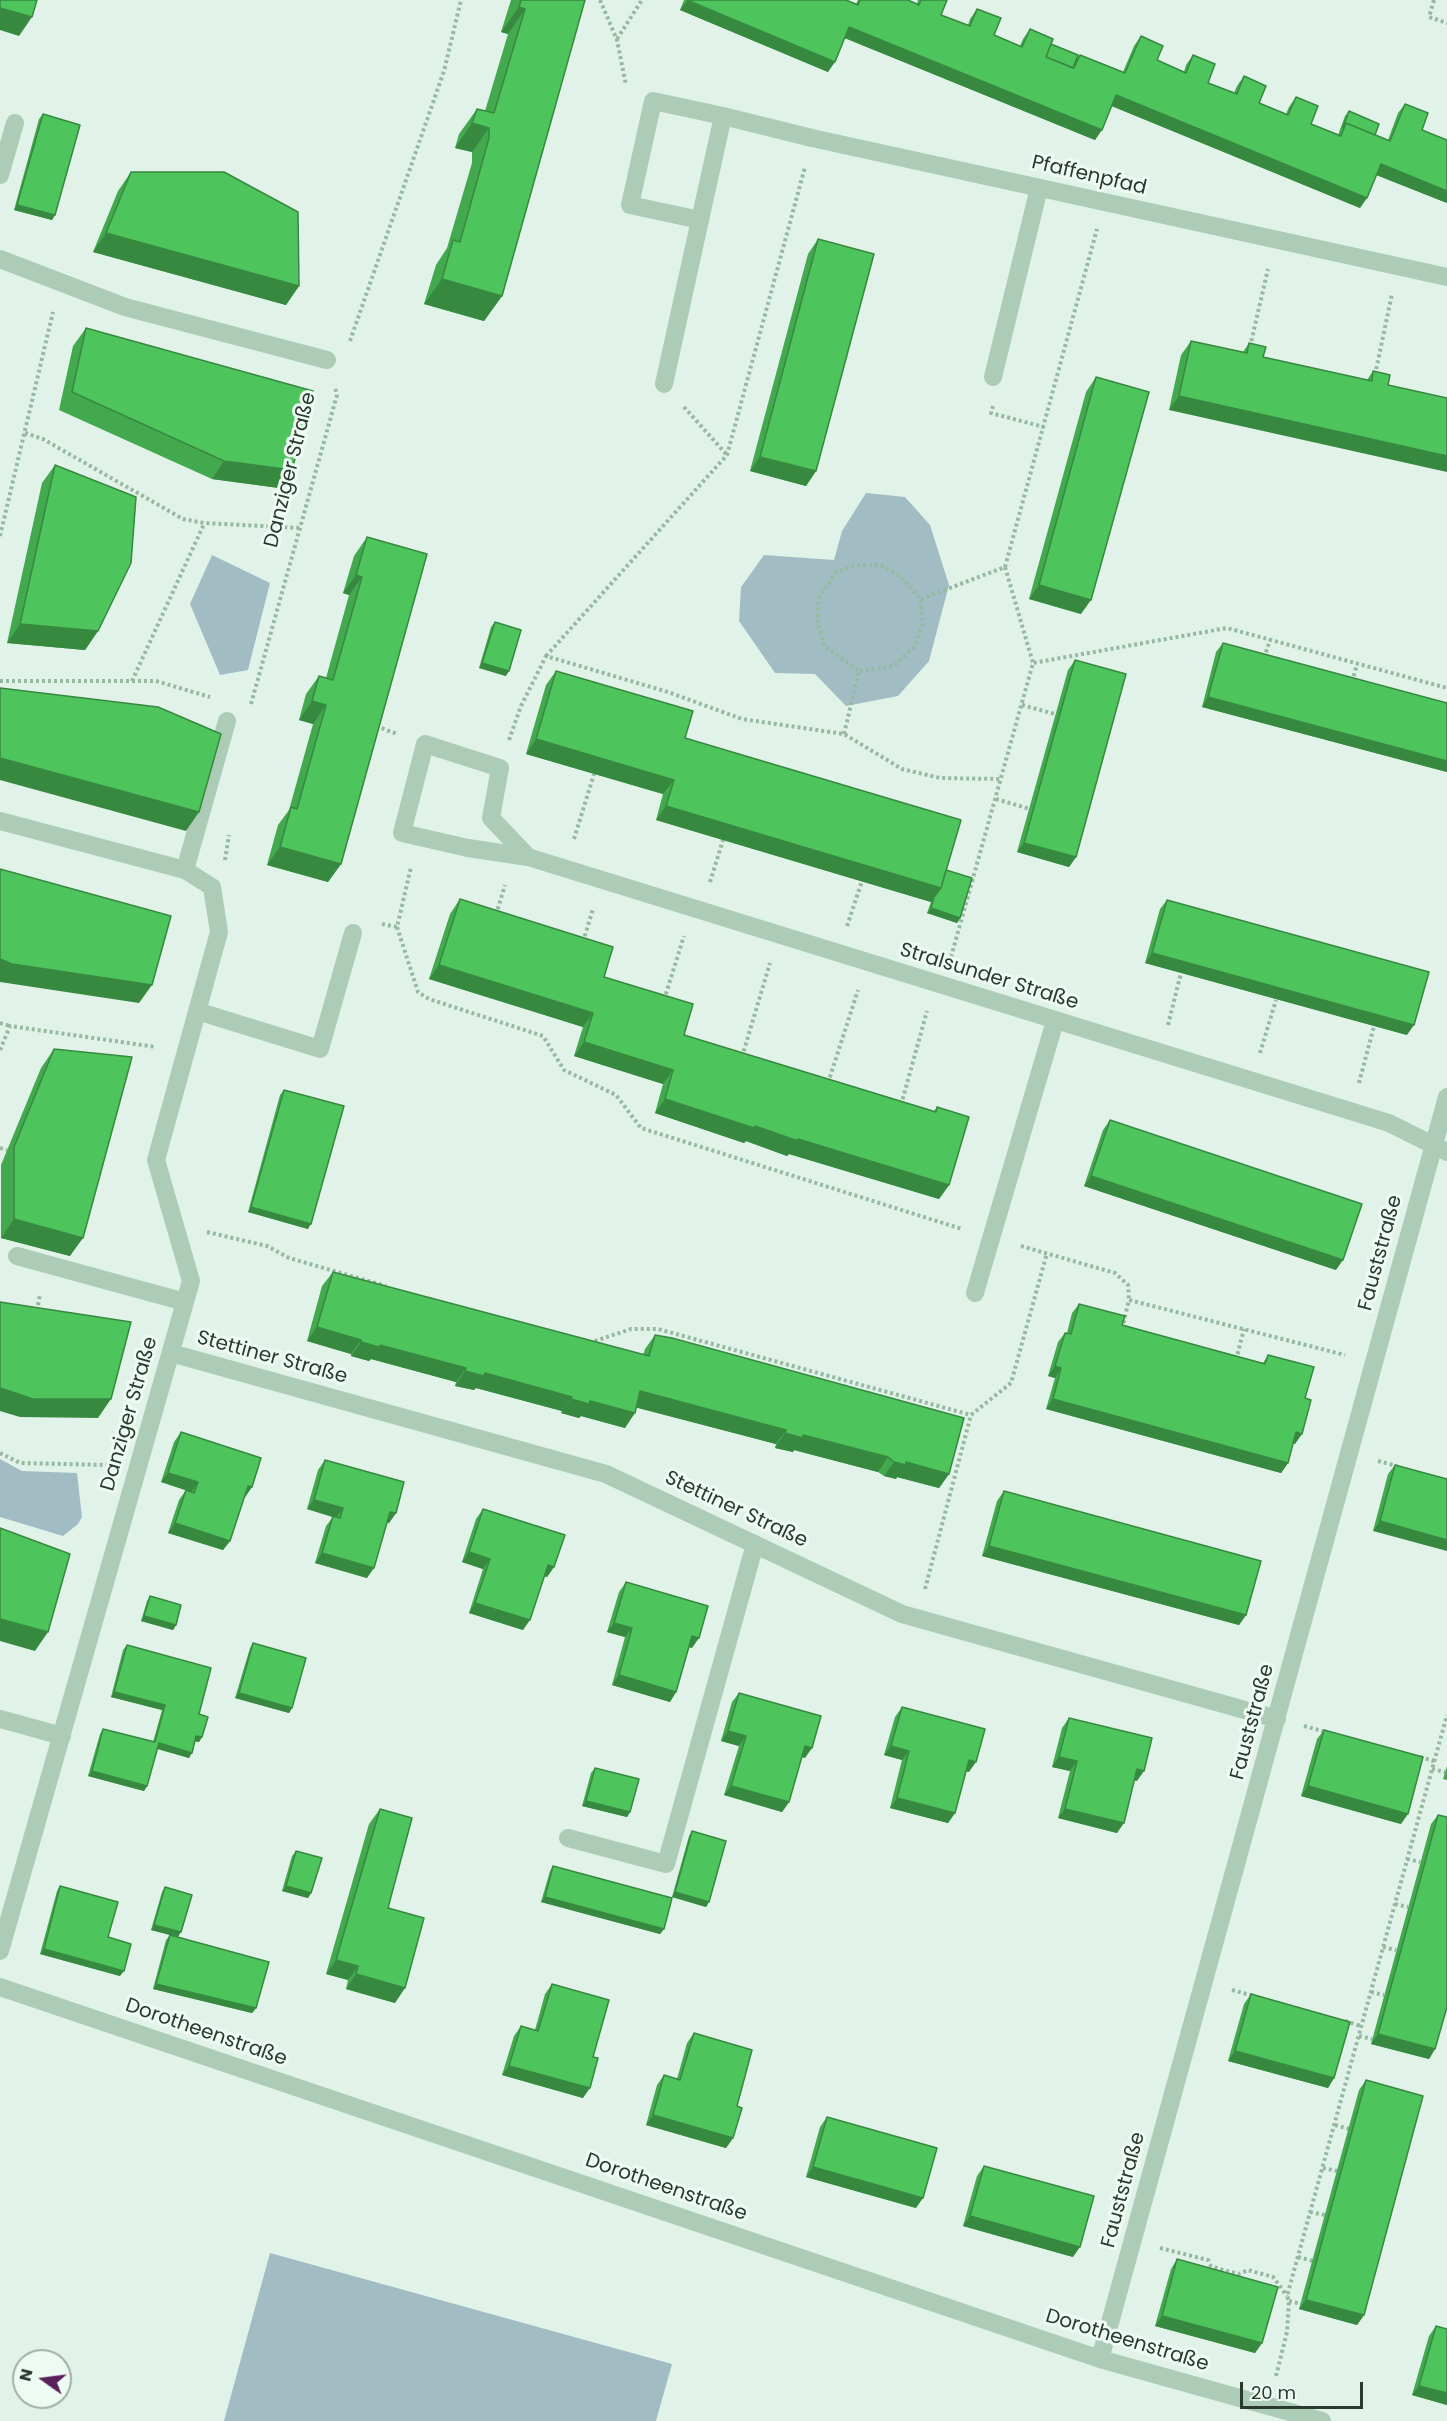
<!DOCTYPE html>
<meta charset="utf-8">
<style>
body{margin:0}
#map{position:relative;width:1447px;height:2421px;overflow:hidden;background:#e1f3e9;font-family:Poppins,sans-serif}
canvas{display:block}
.north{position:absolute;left:12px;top:2349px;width:60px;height:60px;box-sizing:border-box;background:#eefbf3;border:2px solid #a0aea4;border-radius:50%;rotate:284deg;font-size:16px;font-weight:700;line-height:24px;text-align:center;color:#2b3a2e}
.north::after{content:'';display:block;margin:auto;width:21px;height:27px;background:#59215c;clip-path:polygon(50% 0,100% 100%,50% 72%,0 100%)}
.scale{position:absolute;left:1240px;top:2382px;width:123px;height:27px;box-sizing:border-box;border:3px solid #2b3a2e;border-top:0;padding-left:8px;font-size:18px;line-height:21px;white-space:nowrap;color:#2b3a2e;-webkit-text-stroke:4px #eefbf3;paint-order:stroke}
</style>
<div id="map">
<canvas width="1447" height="2421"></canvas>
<div class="north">N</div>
<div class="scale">20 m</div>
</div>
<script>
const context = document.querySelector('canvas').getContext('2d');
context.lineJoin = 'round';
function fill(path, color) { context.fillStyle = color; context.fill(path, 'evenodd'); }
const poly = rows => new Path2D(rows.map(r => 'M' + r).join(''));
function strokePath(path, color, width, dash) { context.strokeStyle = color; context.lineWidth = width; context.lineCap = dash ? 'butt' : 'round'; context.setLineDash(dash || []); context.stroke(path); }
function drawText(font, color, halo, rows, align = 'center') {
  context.font = font + ' Poppins,sans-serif'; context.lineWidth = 6; context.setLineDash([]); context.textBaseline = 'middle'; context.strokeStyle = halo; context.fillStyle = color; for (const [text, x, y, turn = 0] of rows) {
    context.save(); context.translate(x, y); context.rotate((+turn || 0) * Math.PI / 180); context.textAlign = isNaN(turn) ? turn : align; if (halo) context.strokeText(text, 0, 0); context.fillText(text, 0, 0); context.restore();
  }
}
const green = poly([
 [866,493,905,497,930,525,949,585,929,661,898,696,846,706,815,674,775,673,739,621,741,587,764,555,834,560,842,531],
 [212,555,270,583,248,670,220,675,190,604],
 [0,1459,22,1471,77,1473,82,1517,78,1524,63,1536,0,1517],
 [270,2253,672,2364,656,2421,224,2421]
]);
const path = poly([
 [600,0,617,40,626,85],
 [1434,0,1429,17,1447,23],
 [617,39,642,0],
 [350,341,444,71,461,0],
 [1250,347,1268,269],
 [1375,375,1392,294],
 [993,406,991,413,1044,427],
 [684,407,727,455],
 [25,433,43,439,183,519,204,523,300,528],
 [0,536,53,312],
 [1005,567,1097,229],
 [921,599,1005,567,1033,663],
 [546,656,727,455,805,167],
 [1264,658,1270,640],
 [0,681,156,681,210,697],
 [132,681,204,524],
 [1352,682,1357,664],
 [251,704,337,395,335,387],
 [1022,705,1055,714],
 [376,726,397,734],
 [844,734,859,671,824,646,817,619,819,598,836,572,856,565,881,565,901,577,921,599,922,626,914,647,894,666,859,671],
 [509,740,521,706,546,656,668,692,742,719,844,734,902,769,940,778,1001,779],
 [996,799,1030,809],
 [574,839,594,774],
 [225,860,229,835],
 [710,882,723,840],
 [496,915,505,885],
 [382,924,397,927,411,867],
 [847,926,862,881],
 [397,927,418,992,429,999,543,1036,564,1070,616,1095,641,1128,962,1229],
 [583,942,593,909],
 [951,957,1033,663,1227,628,1447,688],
 [664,1000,684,936],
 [0,1023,10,1026],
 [1168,1025,1181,973],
 [0,1050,10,1026,156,1047],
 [1260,1053,1276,1000],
 [742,1057,770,963],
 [828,1083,858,990],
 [1359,1083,1374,1026],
 [901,1105,927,1011],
 [0,1148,7,1150],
 [207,1232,267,1246,289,1258,386,1286],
 [1021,1246,1115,1273,1128,1285,1129,1300],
 [37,1311,40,1294],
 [1122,1329,1129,1300,1345,1355],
 [589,1343,631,1329,658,1329,971,1415,1011,1383,1047,1253],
 [1236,1360,1244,1329],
 [0,1453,20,1463,107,1465],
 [1378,1461,1397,1466],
 [925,1589,971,1415],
 [1304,1726,1326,1732],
 [1420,1757,1434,1761],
 [1432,1769,1445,1772],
 [1407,1859,1420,1862],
 [1395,1904,1408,1907],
 [1383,1947,1396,1950],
 [1232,1990,1254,1996],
 [1371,1992,1384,1995],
 [1345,2021,1361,2026],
 [1359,2036,1372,2039],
 [1335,2125,1349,2129],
 [1323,2168,1337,2171],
 [1310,2212,1325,2215],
 [1160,2248,1208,2260,1211,2266,1223,2270,1239,2274,1248,2270,1273,2277,1287,2296],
 [1298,2257,1313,2261],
 [1289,2301,1301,2304],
 [1276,2376,1287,2332,1289,2301,1287,2296,1447,1715]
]);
const minor = poly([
 [723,116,700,220,630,205,653,101,723,116,812,138,1447,277],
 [0,175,15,123],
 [0,259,125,307,327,360],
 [993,377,1039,188],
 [664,384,700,220],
 [0,821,185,870,212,887,219,932,156,1160,191,1281,0,1951],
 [528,857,468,848,402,833,425,744,500,768,491,818,528,857,1389,1123,1447,1152],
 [185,870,227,721],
 [197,1011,320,1049,353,933],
 [17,1256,185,1302],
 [975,1293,1055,1021],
 [171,1353,606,1474,902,1614,1277,1719],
 [0,1719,62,1736],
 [568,1838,666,1864,755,1544],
 [0,1987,1100,2359,1322,2421],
 [1100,2359,1447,1097]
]);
const wall = poly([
 [511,0,585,0,502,296,484,321,424,304,436,265,447,248,472,163,472,152,455,148,459,134,477,109,485,111,508,34,501,32],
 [684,0,846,0,856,4,858,0,908,0,917,4,918,0,947,0,941,15,968,25,970,19,977,9,994,35,1020,46,1023,39,1030,29,1051,44,1076,60,1080,55,1123,72,1134,46,1141,36,1157,60,1184,72,1186,65,1193,55,1208,83,1234,93,1237,86,1244,76,1259,103,1286,114,1289,107,1296,97,1311,124,1338,135,1345,116,1349,111,1375,135,1388,140,1398,113,1405,104,1422,130,1447,203,1376,175,1360,208,1112,106,1095,140,845,38,828,72,680,10],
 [43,114,55,215,52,220,14,210,39,119],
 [131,172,299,286,286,305,93,252,118,191],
 [818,239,816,471,806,486,750,471,808,254],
 [86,328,292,470,279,488,212,479,59,410,73,346],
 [1191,341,1243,352,1249,343,1263,357,1367,380,1373,371,1388,385,1169,410,1181,355],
 [1096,377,1081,614,1029,599,1086,392],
 [55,465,98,631,85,650,7,643,42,483],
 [367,537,341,864,328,882,267,865,278,825,289,810,313,724,299,720,306,694,319,676,326,678,349,595,343,593,354,556],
 [495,622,506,676,479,668,491,627],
 [1223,643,1447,703,1447,772,1202,707,1216,652],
 [1075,660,1076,857,1069,867,1017,852,1068,670],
 [556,671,685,738,946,870,960,918,957,923,927,913,931,902,656,820,663,794,526,754,546,685],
 [460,899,604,977,684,1035,934,1111,937,1107,949,1185,939,1199,789,1154,787,1156,746,1141,744,1143,655,1113,663,1084,574,1056,583,1027,429,979,450,914],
 [1167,900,1407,1035,1145,963,1160,909],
 [54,1049,70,1256,1,1238,1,1165,41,1068],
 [284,1090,308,1229,248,1212,280,1095],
 [1110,1120,1336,1270,1084,1186,1103,1130],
 [333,1272,643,1355,645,1349,655,1335,949,1474,939,1488,897,1477,896,1479,884,1476,878,1472,794,1450,793,1452,775,1448,776,1444,636,1407,625,1428,581,1416,579,1418,561,1413,562,1411,476,1388,474,1390,455,1386,456,1382,371,1359,369,1361,351,1356,351,1354,307,1341,322,1286],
 [1079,1304,1122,1325,1263,1363,1268,1355,1305,1398,1295,1444,1293,1443,1288,1463,1281,1473,1046,1409,1055,1378,1048,1376,1058,1342,1065,1333,1067,1333,1072,1313],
 [181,1432,252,1487,245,1497,244,1497,230,1541,223,1550,168,1533,179,1500,186,1490,161,1482,174,1442],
 [325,1460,396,1513,389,1523,387,1523,367,1578,315,1563,326,1526,333,1517,307,1509,318,1470],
 [1395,1465,1447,1479,1373,1531,1388,1474],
 [1004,1491,1246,1615,1239,1625,982,1556,997,1501],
 [483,1509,554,1567,547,1577,544,1576,523,1630,469,1613,483,1569,462,1562,476,1519],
 [626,1582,692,1648,689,1647,676,1692,670,1702,612,1685,625,1637,607,1632,619,1592],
 [150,1596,176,1625,173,1630,141,1621,147,1601],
 [253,1643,292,1708,289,1713,235,1698,250,1648],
 [127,1645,199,1714,202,1737,199,1742,195,1741,189,1758,157,1749,147,1786,144,1791,88,1776,100,1734,103,1729,153,1742,162,1710,111,1697,123,1650],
 [739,1693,805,1758,802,1757,789,1802,782,1812,724,1795,739,1746,721,1741,732,1702],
 [902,1707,969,1772,966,1771,955,1813,948,1823,890,1808,902,1760,884,1755,895,1717],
 [1069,1718,1137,1781,1134,1780,1117,1833,1058,1818,1070,1771,1052,1767,1062,1728],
 [1324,1730,1401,1824,1301,1796,1317,1739],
 [1447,1766,1447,1780,1443,1779],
 [595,1768,630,1812,627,1817,582,1806,591,1773],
 [380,1809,388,1908,395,2003,346,1989,348,1980,326,1974,369,1824],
 [1438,1815,1435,2049,1429,2059,1371,2044,1431,1824],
 [692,1831,709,1902,706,1907,672,1897,689,1836],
 [296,1851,311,1893,308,1898,282,1891,292,1856],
 [553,1866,664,1929,660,1934,541,1902,550,1871],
 [60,1886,108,1937,120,1976,40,1954,57,1891],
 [165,1887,178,1937,256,2008,252,2013,153,1989,166,1940,170,1935,151,1930,162,1892],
 [552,1984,593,2057,583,2098,502,2075,514,2036,521,2026,535,2030,545,1994],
 [1251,1994,1334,2078,1328,2088,1228,2061,1244,2004],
 [694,2033,737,2106,733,2138,726,2148,646,2125,657,2085,664,2075,677,2079,687,2043],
 [1366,2080,1364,2315,1357,2325,1299,2309,1359,2090],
 [827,2117,916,2208,806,2177,820,2127],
 [984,2166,1073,2257,963,2226,977,2176],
 [1177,2259,1262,2343,1255,2353,1155,2326,1171,2269],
 [1436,2326,1447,2405,1412,2395,1429,2336]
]);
const shadedWall = poly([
 [687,1,835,62,828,72,680,10],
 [519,7,525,9,508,34,501,32],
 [0,8,32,17,19,36,0,30],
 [849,27,1102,130,1095,140,842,37],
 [1116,95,1367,198,1360,208,1109,105],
 [472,123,489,128,472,152,455,148],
 [1381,164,1447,191,1447,203,1374,174],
 [17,205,55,215,52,220,14,210],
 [106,233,299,286,286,305,93,252],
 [442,279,502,296,484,321,424,304],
 [1179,396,1447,456,1447,472,1169,410],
 [760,457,816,471,806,486,750,471],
 [224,461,292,470,279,488,212,479],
 [356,575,362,577,349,595,343,593],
 [1039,585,1091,600,1081,614,1029,599],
 [20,624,98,631,85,650,7,643],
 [482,663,509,671,506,676,479,668],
 [1208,697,1447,761,1447,772,1202,707],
 [312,701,326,705,313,724,299,720],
 [536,739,674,780,663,794,526,754],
 [0,758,199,812,186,831,0,780],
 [666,806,941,888,931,902,656,820],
 [1024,843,1076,857,1069,867,1017,852],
 [280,847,341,864,328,882,267,865],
 [931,908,960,918,957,923,927,913],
 [1152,953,1414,1025,1407,1035,1145,963],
 [0,959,152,985,139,1003,0,982],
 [439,965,593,1013,583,1027,429,979],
 [584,1042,673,1070,663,1084,574,1056],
 [665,1099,755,1126,949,1185,939,1199,789,1154,787,1156,746,1141,744,1143,655,1113],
 [1091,1176,1343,1260,1336,1270,1084,1186],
 [251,1207,311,1224,308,1229,248,1212],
 [14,1219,83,1238,70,1256,1,1238],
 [317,1327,361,1340,351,1354,307,1341],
 [361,1342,380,1345,466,1368,456,1382,371,1359,369,1361,351,1356],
 [1055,1366,1061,1368,1055,1378,1048,1376],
 [465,1371,485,1373,572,1397,562,1411,476,1388,474,1390,455,1386],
 [0,1388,111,1399,98,1418,20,1417,0,1411],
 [640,1391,786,1430,776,1444,630,1406],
 [571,1399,590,1401,635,1413,625,1428,581,1416,579,1418,561,1413],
 [1053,1399,1288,1463,1281,1473,1046,1409],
 [1296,1432,1302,1434,1295,1444,1289,1442],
 [785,1433,803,1435,888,1457,878,1472,794,1450,793,1452,775,1448],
 [894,1462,906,1462,949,1474,939,1488,897,1477,896,1479,884,1476],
 [168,1473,198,1482,191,1492,161,1482],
 [248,1486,252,1487,245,1497,241,1496],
 [314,1500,343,1508,336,1518,307,1509],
 [390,1512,396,1513,389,1523,383,1522],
 [1380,1521,1447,1540,1447,1551,1373,1531],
 [175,1523,230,1541,223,1550,168,1533],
 [989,1546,1246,1615,1239,1625,982,1556],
 [469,1552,490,1559,483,1569,462,1562],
 [322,1553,374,1568,367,1578,315,1563],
 [548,1565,554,1567,547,1577,541,1575],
 [475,1603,530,1620,523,1630,469,1613],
 [144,1616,176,1625,173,1630,141,1621],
 [0,1619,48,1632,35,1651,0,1641],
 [614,1623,632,1628,625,1637,607,1632],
 [692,1636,699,1638,692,1648,685,1646],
 [619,1675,676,1692,670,1702,612,1685],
 [114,1692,165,1705,162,1710,111,1697],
 [239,1693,292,1708,289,1713,235,1698],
 [728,1731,746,1736,739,1746,721,1741],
 [196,1736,202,1737,199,1742,193,1741],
 [159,1743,192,1753,189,1758,155,1748],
 [805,1746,812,1748,805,1758,798,1756],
 [891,1746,909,1751,902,1760,884,1755],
 [1059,1757,1077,1761,1070,1771,1052,1767],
 [969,1760,976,1762,969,1772,962,1770],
 [1137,1769,1144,1771,1137,1781,1130,1779],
 [92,1771,147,1786,144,1791,88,1776],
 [731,1786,789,1802,782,1812,724,1795],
 [1308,1786,1408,1814,1401,1824,1301,1796],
 [897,1798,955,1813,948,1823,890,1808],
 [586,1801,630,1812,627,1817,582,1806],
 [1065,1809,1124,1823,1117,1833,1058,1818],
 [286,1886,311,1893,308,1898,282,1891],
 [675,1892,709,1902,706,1907,672,1897],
 [545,1897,664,1929,660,1934,541,1902],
 [154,1925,181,1932,178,1937,151,1930],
 [44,1949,124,1971,120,1976,40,1954],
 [336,1960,358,1966,348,1980,326,1974],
 [356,1974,405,1988,395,2003,346,1989],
 [156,1984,256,2008,252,2013,153,1989],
 [1378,2034,1435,2049,1429,2059,1371,2044],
 [1235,2051,1334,2078,1328,2088,1228,2061],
 [509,2066,590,2088,583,2098,502,2075],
 [653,2115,733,2138,726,2148,646,2125],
 [813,2167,923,2198,916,2208,806,2177],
 [970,2216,1080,2247,1073,2257,963,2226],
 [1306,2300,1364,2315,1357,2325,1299,2309],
 [1162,2316,1262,2343,1255,2353,1155,2326],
 [1419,2386,1447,2393,1447,2405,1412,2395]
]);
const building = poly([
 [0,0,37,0,32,17,0,8,0,0],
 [521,0,585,0,502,296,442,279,453,240,460,242,489,138,489,128,472,123,477,109,494,113,525,9,519,7,521,0],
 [687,0,846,0,858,5,860,0,908,0,919,5,921,0,947,0,941,15,970,26,977,9,1001,18,994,35,1022,47,1030,29,1053,39,1046,57,1074,68,1080,55,1125,73,1141,36,1163,46,1157,60,1186,73,1193,55,1215,64,1208,83,1237,94,1244,76,1266,86,1259,103,1288,115,1296,97,1318,106,1311,124,1341,136,1346,123,1390,141,1405,104,1428,113,1422,130,1447,140,1447,191,1381,164,1367,198,1116,95,1102,130,849,27,835,62,687,0],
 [1051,44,1078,55,1073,68,1046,57,1051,44],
 [1349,111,1379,124,1375,135,1346,123,1343,127,1349,111],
 [43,114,80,125,55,215,17,205,43,114],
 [131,172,224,172,298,212,299,286,106,233,131,172],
 [818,239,874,254,816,471,760,457,818,239],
 [86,328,313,391,292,470,224,461,72,392,86,328],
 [1191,341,1247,353,1249,343,1266,347,1263,357,1372,381,1373,371,1382,373,1390,375,1388,385,1447,398,1447,456,1179,396,1191,341],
 [1096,377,1149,392,1091,600,1039,585,1096,377],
 [55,465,136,497,131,563,98,631,20,624,55,465],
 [367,537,427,554,341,864,280,847,291,807,297,809,326,705,312,701,319,676,333,680,362,577,356,575,367,537],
 [495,622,521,630,509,671,482,663,495,622],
 [1223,643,1447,703,1447,761,1208,697,1223,643],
 [1075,660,1126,674,1076,857,1024,843,1075,660],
 [556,671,693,711,685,738,961,820,941,888,666,806,674,780,536,739,556,671],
 [0,688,158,707,221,734,199,812,0,758,0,688],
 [0,869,171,916,152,985,12,964,0,959,0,869],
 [946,870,972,878,960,918,931,908,934,897,941,888,946,870],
 [460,899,613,947,604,977,693,1004,684,1035,936,1112,937,1107,969,1117,949,1185,798,1139,798,1141,755,1126,754,1128,665,1099,673,1070,584,1042,593,1013,439,965,460,899],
 [1167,900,1429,972,1414,1025,1152,953,1167,900],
 [54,1049,132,1057,83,1238,14,1219,14,1147,54,1049],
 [284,1090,344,1106,311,1224,251,1207,284,1090],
 [1110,1120,1362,1204,1343,1260,1091,1176,1110,1120],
 [333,1272,649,1356,655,1335,672,1338,964,1418,949,1474,906,1462,906,1465,894,1462,888,1457,803,1435,803,1438,785,1433,786,1430,640,1391,635,1413,590,1401,589,1404,571,1399,572,1397,485,1373,484,1376,465,1371,466,1368,380,1345,379,1347,361,1342,361,1340,317,1327,333,1272],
 [0,1302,131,1322,111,1399,33,1399,0,1388,0,1302],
 [1079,1304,1125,1316,1122,1325,1265,1364,1268,1355,1314,1367,1305,1398,1311,1400,1302,1434,1296,1432,1288,1463,1053,1399,1061,1368,1055,1366,1065,1333,1071,1334,1079,1304],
 [181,1432,261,1458,252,1487,248,1486,230,1541,175,1523,186,1490,194,1493,198,1482,168,1473,181,1432],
 [325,1460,404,1482,396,1513,390,1512,374,1568,322,1553,333,1516,340,1518,343,1508,314,1500,325,1460],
 [1395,1465,1447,1479,1447,1540,1380,1521,1395,1465],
 [1004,1491,1261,1561,1246,1615,989,1546,1004,1491],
 [483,1509,565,1535,554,1567,548,1565,530,1620,475,1603,490,1559,469,1552,483,1509],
 [0,1528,70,1554,48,1632,0,1619,0,1528],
 [626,1582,708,1606,699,1638,692,1636,676,1692,619,1675,632,1628,614,1623,626,1582],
 [150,1596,181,1605,176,1625,144,1616,150,1596],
 [253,1643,306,1658,292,1708,239,1693,253,1643],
 [127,1645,211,1668,199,1714,208,1717,202,1737,196,1736,192,1753,159,1743,147,1786,92,1771,103,1729,155,1742,165,1705,114,1692,127,1645],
 [739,1693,821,1716,812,1748,805,1746,789,1802,731,1786,746,1736,728,1731,739,1693],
 [902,1707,985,1729,976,1762,969,1760,955,1813,897,1798,909,1751,891,1746,902,1707],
 [1069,1718,1152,1738,1144,1771,1137,1769,1124,1823,1065,1809,1077,1761,1059,1757,1069,1718],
 [1324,1730,1423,1757,1408,1814,1308,1786,1324,1730],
 [595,1768,639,1779,630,1812,586,1801,595,1768],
 [380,1809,412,1818,388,1908,424,1918,405,1988,356,1974,358,1966,336,1960,380,1809],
 [1438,1815,1447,1817,1447,2007,1435,2049,1378,2034,1438,1815],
 [692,1831,726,1841,709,1902,675,1892,692,1831],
 [296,1851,322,1858,311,1893,286,1886,296,1851],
 [553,1866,672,1898,664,1929,545,1897,553,1866],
 [60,1886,118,1902,108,1937,131,1944,124,1971,44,1949,60,1886],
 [165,1887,192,1895,181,1932,154,1925,165,1887],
 [170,1935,269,1962,256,2008,156,1984,170,1935],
 [552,1984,609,2000,593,2057,598,2058,590,2088,509,2066,521,2026,538,2031,552,1984],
 [1251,1994,1350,2022,1334,2078,1235,2051,1251,1994],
 [694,2033,752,2050,737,2106,742,2108,733,2138,653,2115,664,2075,680,2080,694,2033],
 [1366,2080,1423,2096,1364,2315,1306,2300,1366,2080],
 [827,2117,937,2148,923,2198,813,2167,827,2117],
 [984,2166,1094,2196,1080,2247,970,2216,984,2166],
 [1177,2259,1278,2287,1262,2343,1162,2316,1177,2259],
 [1436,2326,1447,2329,1447,2393,1419,2386,1436,2326]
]);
const streetNames = [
 ["Pfaffenpfad",1089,176,13],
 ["Danziger Straße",291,470,-76],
 ["Stralsunder Straße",989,977,17],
 ["Fauststraße",1381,1253,-75],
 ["Stettiner Straße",272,1358,15],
 ["Danziger Straße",130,1414,-74],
 ["Stettiner Straße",736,1510,25],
 ["Fauststraße",1253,1722,-75],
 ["Dorotheenstraße",206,2033,19],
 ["Dorotheenstraße",666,2188,19],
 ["Fauststraße",1124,2190,-75],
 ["Dorotheenstraße",1127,2341,17]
];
fill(green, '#a1bcc3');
strokePath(path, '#97b8a1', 4, [3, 3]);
strokePath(minor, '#adccb7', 18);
fill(wall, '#43a94f');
fill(shadedWall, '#378940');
fill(building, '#4ec45c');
strokePath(building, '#378940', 1.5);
drawText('20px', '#2b3a2e', '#eefbf3', streetNames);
</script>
